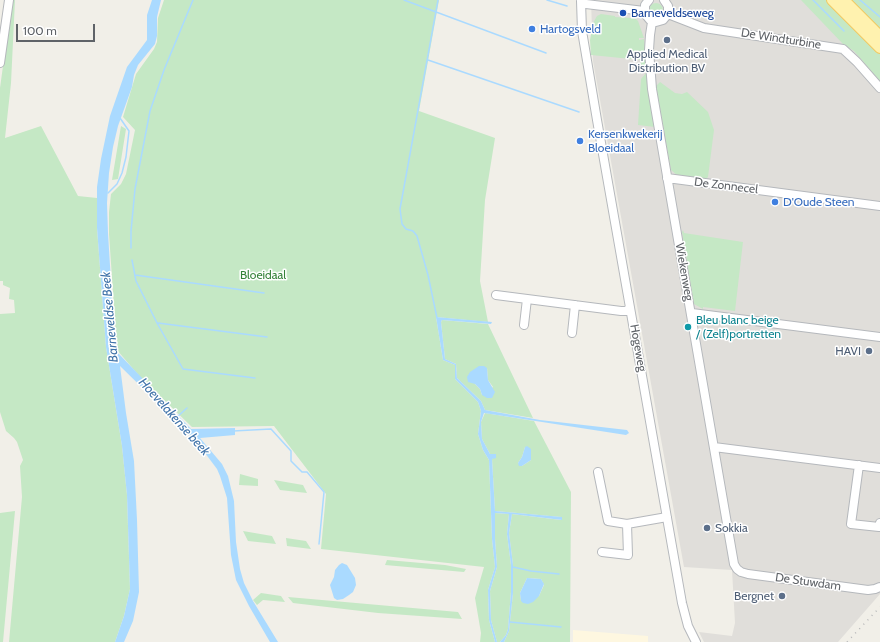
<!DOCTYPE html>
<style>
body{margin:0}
#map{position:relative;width:880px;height:642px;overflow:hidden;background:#f1efe8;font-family:Cabin,sans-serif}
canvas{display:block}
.scale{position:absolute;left:16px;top:24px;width:79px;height:18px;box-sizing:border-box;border:2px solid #5f6368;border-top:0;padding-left:5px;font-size:12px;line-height:14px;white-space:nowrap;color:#5f6368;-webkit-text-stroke:3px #fff;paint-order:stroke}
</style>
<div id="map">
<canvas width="880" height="642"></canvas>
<div class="scale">100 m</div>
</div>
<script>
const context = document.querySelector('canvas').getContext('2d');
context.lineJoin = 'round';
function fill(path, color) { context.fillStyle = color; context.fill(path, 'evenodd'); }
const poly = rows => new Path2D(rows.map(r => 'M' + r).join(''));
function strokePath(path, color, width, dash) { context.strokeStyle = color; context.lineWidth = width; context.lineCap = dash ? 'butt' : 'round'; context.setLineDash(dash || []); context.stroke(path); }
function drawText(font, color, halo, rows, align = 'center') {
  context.font = font + ' Cabin,sans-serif'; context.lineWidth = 3; context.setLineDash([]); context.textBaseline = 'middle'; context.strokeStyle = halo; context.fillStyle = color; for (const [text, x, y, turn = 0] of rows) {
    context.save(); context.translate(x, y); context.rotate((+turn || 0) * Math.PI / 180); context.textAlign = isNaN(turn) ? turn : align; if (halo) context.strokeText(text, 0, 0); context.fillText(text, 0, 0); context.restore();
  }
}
const commercial = poly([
 [573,630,648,636,648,642,573,642]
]);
const industrial = poly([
 [591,0,880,0,880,594,838,642,704,642,699,632,732,636,735,623,732,570,684,567,593,61]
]);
const green = poly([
 [12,0,15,0,11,83,5,138,41,126,78,196,97,198,97,228,106,347,122,446,127,495,130,589,124,616,115,642,9,642,22,497,20,466,23,460,17,442,14,438,6,431,0,412,0,314,15,313,14,300,9,299,10,288,3,285,3,281,0,281,0,88],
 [164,0,439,0,419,111,495,138,485,200,480,281,488,322,436,317,443,360,455,365,455,379,478,402,481,411,478,434,483,450,489,460,492,539,495,567,488,590,489,620,495,642,480,642,481,633,475,598,484,567,321,549,326,494,274,426,192,427,140,377,117,350,109,234,109,212,111,194,121,184,126,174,135,130,123,117,136,74,154,49,157,42,158,18],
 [801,0,828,0,832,4,880,53,880,81,854,51,843,44],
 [846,0,880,0,880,32],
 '649 10a7 7 0 1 1 14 0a7 7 0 1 1-14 0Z',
 [601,14,615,16,615,17,632,18,636,19,638,21,644,38,639,38,639,40,644,39,647,66,640,74,641,60,591,55,590,40,593,23,597,16],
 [647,72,655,127,638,125,641,79],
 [660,82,675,93,682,94,687,92,708,112,714,130,708,177,705,180,678,176,671,170,656,86],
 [121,126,126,129,118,179,112,180],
 [683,230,684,233,743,242,735,311,703,307,703,309,694,304,682,232],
 [442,320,488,324,533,418,485,410,481,401,457,378,456,364,445,359,441,322],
 [487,368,488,380,493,387,482,395,480,389,475,384],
 [485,413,534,421,571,492,570,642,504,642,509,631,513,593,513,565,509,533,512,514,561,520,561,517,495,511,492,459,496,455,490,454,482,439,481,422],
 [525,447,531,460,522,466,518,463,522,457],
 [527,578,541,579,544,585,539,596,521,601,520,593],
 [240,474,258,479,258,486,239,485],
 [274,480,303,485,307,493,280,490],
 [15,511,3,642,0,642,0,513],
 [495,513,509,514,507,534,511,565,511,592,508,629,506,635,500,642,497,642,491,620,490,591,497,567,495,539],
 [243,531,272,536,276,544,248,541],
 [286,538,306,541,311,549,287,546],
 [387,560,445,565,466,569,464,572,385,565],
 [261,593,281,596,285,602,263,600,257,605,253,600],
 [288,597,458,612,462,619,378,613,293,603]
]);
const water = poly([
 [152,0,161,0,157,17,157,36,155,44,138,65,134,75,132,87,118,126,113,147,109,173,107,203,108,233,115,347,116,351,119,354,191,429,235,428,235,435,200,438,222,464,228,476,234,501,236,542,240,569,244,583,253,601,278,642,270,642,249,606,236,580,231,555,227,498,220,476,217,469,199,445,170,415,120,366,126,413,134,461,137,520,139,592,133,621,124,642,115,642,124,616,130,589,127,495,122,446,106,347,97,228,97,187,101,159,110,116,127,67,147,40,147,15],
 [436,317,492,322,491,324,442,320,441,322,445,359,456,364,457,378,481,401,485,410,540,420,627,430,629,433,626,435,484,413,481,422,482,439,490,454,496,454,496,458,492,459,495,511,562,517,562,520,512,514,509,533,513,565,513,593,509,631,504,642,500,642,506,635,508,629,511,592,511,565,507,534,509,514,495,513,495,539,497,567,490,591,491,620,497,642,495,642,489,620,488,590,495,567,492,539,489,460,483,450,478,434,481,411,478,402,455,379,455,365,443,360],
 [479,366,484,366,487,368,488,380,495,392,492,398,487,398,482,395,480,389,475,384,468,382,467,377,470,372],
 [527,446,531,449,531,460,522,466,519,466,518,463,522,457,525,447],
 [342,563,347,565,355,578,356,585,353,592,349,595,343,599,337,600,334,598,330,585,334,577,335,570,339,565],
 [527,578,541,579,544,584,539,596,533,602,528,604,523,603,521,601,520,593]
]);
const stream = poly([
 [404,0,546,53],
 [547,0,567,6],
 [813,0,844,31],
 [860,0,880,17],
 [428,60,579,112],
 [108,193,117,184,122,173,126,157,129,131,120,118],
 [131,248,131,231,135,189,150,111,164,70,193,0],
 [132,260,136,281,157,323,183,369,255,378],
 [135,275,264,293],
 [437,318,428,275,417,236,413,231,406,229,402,224,400,209,438,0],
 [158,323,267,337],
 [177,417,187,408],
 [233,431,271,429,291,451,291,461,302,472,307,472,324,492,319,544],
 [513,567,531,571,559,574],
 [510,622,561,627]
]);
const minor = poly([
 [581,0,586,4,644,11],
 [583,0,581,1,582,31,597,120,682,603,688,626,696,642],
 [649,0,645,5,645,14,650,20,656,22,663,20,668,14,668,6,664,0],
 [668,14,704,28,843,49,857,62,880,88],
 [652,22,650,35,649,50,652,89,734,564,737,569,741,572,748,574,868,590,875,589,880,587],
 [0,63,9,0],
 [667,178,880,206],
 [496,295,621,311,626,311,630,308],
 [692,313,880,337],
 [524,325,527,299],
 [572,333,575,305],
 [714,447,880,468],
 [859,465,851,524,879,527,880,523],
 [598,472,608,521,627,524,667,517],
 [602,552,628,555,627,524]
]);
const major = poly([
 [832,0,880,48],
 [844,0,880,36]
]);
const rail = poly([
 [847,642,880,607]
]);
const markers = [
 [623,13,4,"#1a4fb4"],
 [532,29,4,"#3f7fe0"],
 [667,40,4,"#5c6f8a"],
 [580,141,4,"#3f7fe0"],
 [775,202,4,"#3f7fe0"],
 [688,327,4,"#0f9aa8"],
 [869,351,4,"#5c6f8a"],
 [707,528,4,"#5c6f8a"],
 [782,596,4,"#5c6f8a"]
];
const transitNames = [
 ["Barneveldseweg",631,13]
];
const shopNames = [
 ["Hartogsveld",540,29],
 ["Kersenkwekerij",588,134],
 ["Bloeidaal",588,148],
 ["D'Oude Steen",783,202]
];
const streetNames = [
 ["De Windturbine",781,39,9],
 ["De Zonnecel",726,186,7],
 ["Wiekenweg",684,272,80],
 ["Hogeweg",638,348,80],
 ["De Stuwdam",808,582,8]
];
const serviceNames = [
 ["Applied Medical",667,54,"center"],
 ["Distribution BV",667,68,"center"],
 ["HAVI",861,351],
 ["Sokkia",715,528,"left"],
 ["Bergnet",774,596]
];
const parkNames = [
 ["Bloeidaal",263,275]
];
const cultureNames = [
 ["Bleu blanc beige",696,320],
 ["/ (Zelf)portretten",696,334]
];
const waterNames = [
 ["Barneveldse Beek",110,317,-95],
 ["Hoevelakense beek",174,417,48]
];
fill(commercial, '#fef7e0');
fill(industrial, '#e0deda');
fill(green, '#c5e8c5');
fill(water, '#aadaff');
strokePath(stream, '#aadaff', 1.5);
strokePath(minor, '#b5b8bc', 10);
strokePath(major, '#f2c960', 12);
strokePath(minor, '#fff', 8);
strokePath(major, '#fff2af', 10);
strokePath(rail, '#b6b7b8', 1.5, [1, 5]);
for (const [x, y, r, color] of markers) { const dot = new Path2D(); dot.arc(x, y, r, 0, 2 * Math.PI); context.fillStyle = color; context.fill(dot); strokePath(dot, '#fff', 1.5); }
drawText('12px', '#164399', '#fff', transitNames, 'left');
drawText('12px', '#366cbe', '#fff', shopNames, 'left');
drawText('12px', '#5f6368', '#fff', streetNames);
drawText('12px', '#4e5e75', '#fff', serviceNames, 'right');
drawText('12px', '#348238', '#fff', parkNames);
drawText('12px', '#0d838f', '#fff', cultureNames, 'left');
drawText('italic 13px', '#4174aa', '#fff', waterNames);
</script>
